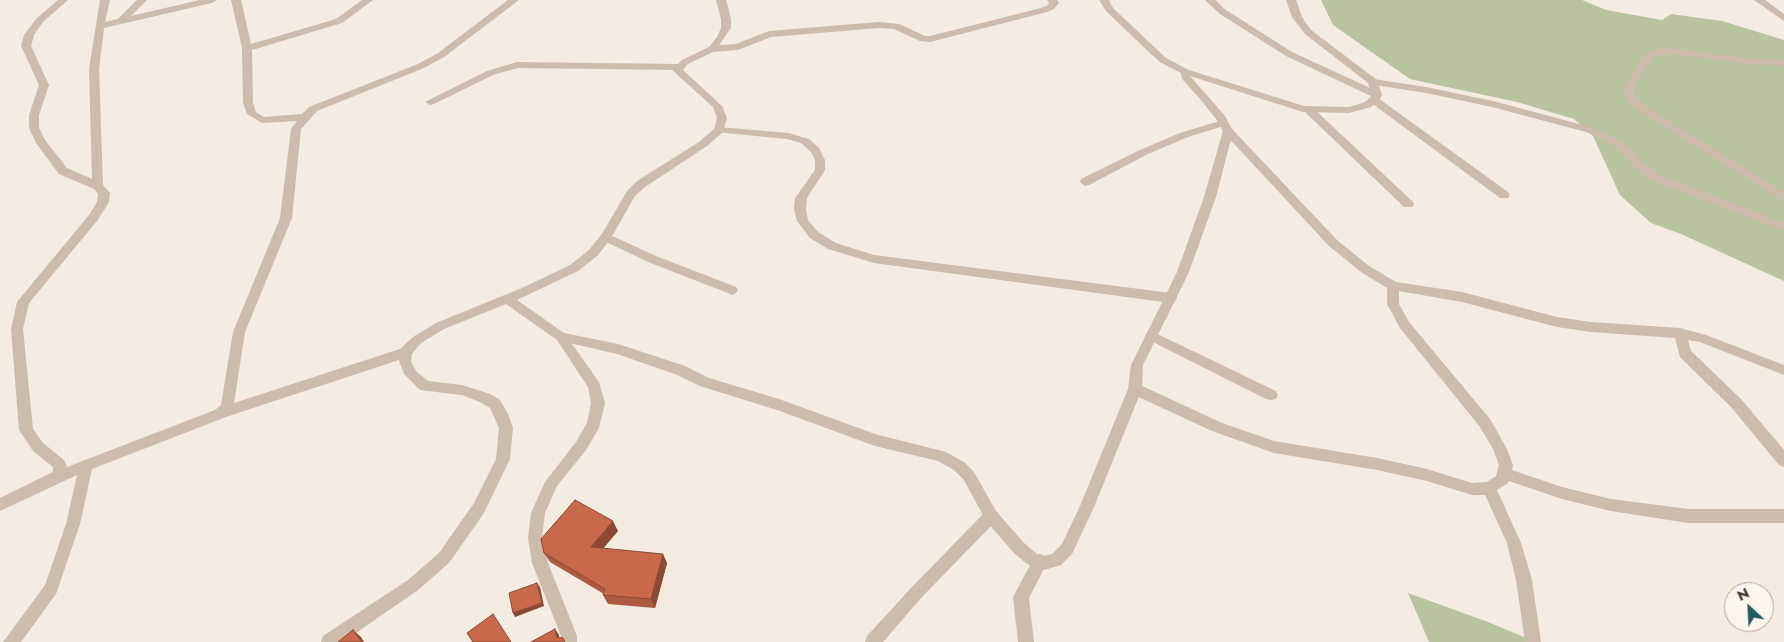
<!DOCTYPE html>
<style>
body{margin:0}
#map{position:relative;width:1784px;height:642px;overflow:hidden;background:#f4ebe1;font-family:Jost,sans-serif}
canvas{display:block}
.north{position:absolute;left:1724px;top:582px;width:50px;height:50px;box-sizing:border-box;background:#fbf5ee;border:1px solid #aea6a0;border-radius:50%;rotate:335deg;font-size:14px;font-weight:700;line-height:20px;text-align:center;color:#3b302b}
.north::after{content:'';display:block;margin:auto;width:18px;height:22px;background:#1f5a5e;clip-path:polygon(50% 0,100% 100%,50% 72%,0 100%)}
</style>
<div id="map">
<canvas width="1784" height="642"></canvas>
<div class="north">N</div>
</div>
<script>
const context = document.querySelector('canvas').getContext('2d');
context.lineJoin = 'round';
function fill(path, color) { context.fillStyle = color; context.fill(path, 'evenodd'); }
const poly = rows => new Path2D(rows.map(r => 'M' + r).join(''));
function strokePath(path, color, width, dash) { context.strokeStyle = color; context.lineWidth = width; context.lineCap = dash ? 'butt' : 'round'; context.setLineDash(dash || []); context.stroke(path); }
const green = poly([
 [1321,0,1582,0,1606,10,1662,20,1671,14,1722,21,1784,40,1784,281,1681,234,1651,223,1620,195,1593,136,1574,119,1517,102,1410,79,1333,25],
 [1408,593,1488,622,1536,642,1429,642]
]);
const minor = poly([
 [58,0,68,0,43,22,34,35,31,46,49,85,39,115,39,128,45,140,67,168,92,179,89,69,100,0,110,0,105,22,118,19,137,0,147,0,131,16,200,0,217,0,212,3,104,28,99,69,103,185,110,193,109,202,97,221,29,303,23,329,33,429,43,443,64,460,67,467,215,410,221,405,233,332,280,218,291,129,297,121,262,123,247,114,243,103,242,48,231,0,241,0,251,44,336,19,362,0,373,0,342,23,252,50,253,103,256,112,264,117,302,114,309,107,418,64,438,53,508,0,519,0,444,57,424,68,317,111,301,129,292,218,245,332,234,403,406,347,411,348,412,352,411,356,226,417,92,469,80,524,56,594,21,642,3,642,45,585,66,524,77,475,0,511,0,498,53,472,53,467,33,451,19,430,11,329,17,302,89,215,97,202,98,194,94,189,59,174,36,143,29,128,29,115,39,85,21,46,24,35,37,18,58,0],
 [1047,0,1057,0,1059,3,1054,9,1047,12,930,42,920,41,894,29,879,28,771,37,738,50,712,52,707,49,712,46,736,44,769,31,879,22,899,24,925,36,930,36,1041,8,1048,5,1049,3,1047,0],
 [1205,0,1215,0,1226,10,1292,52,1381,93,1382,95,1378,98,1508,192,1510,195,1508,198,1500,198,1370,102,1369,100,1373,97,1286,56,1220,14,1205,0],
 [1754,0,1765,0,1784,14,1784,21,1754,0],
 [1671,48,1746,58,1784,60,1784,66,1746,64,1671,54,1659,55,1652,58,1635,86,1634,93,1637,99,1648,108,1784,192,1784,201,1640,112,1629,103,1624,93,1625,86,1645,54,1657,49,1671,48],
 [517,62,678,64,683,67,678,70,518,68,493,75,434,104,430,105,425,102,487,71,517,62],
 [1373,79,1426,87,1493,101,1594,128,1616,138,1631,149,1642,162,1661,175,1784,223,1784,231,1653,181,1634,168,1623,153,1608,142,1586,132,1492,107,1426,93,1369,84,1369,80,1373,79],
 [1309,107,1313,108,1412,201,1414,204,1412,207,1404,207,1305,112,1304,110,1309,107],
 [1223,120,1228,123,1227,125,1188,137,1148,154,1089,185,1085,186,1080,182,1081,179,1140,150,1180,133,1223,120],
 [719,127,788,133,809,139,819,148,825,160,825,170,807,198,806,209,808,220,818,232,836,243,874,255,1171,293,1175,295,1177,298,1175,301,1171,303,874,263,828,249,810,238,797,221,794,209,795,198,815,170,815,160,811,152,801,143,787,139,715,132,714,130,715,128,719,127],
 [1228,128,1232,129,1337,240,1369,266,1396,282,1462,292,1557,317,1591,322,1680,328,1706,335,1784,365,1784,375,1700,342,1688,340,1691,351,1741,399,1784,450,1784,467,1779,465,1731,407,1680,357,1675,338,1591,332,1557,327,1462,302,1399,291,1399,304,1409,322,1490,419,1506,447,1513,465,1512,470,1562,487,1611,499,1688,509,1784,509,1784,523,1688,523,1611,511,1562,499,1509,481,1507,484,1497,490,1521,543,1532,580,1541,642,1525,642,1516,580,1507,543,1485,495,1472,495,1427,481,1377,470,1274,453,1212,431,1130,393,1128,389,1130,385,1135,384,1140,385,1222,423,1274,441,1377,458,1427,469,1472,483,1487,482,1496,476,1499,465,1493,449,1480,427,1400,328,1387,304,1387,288,1361,272,1329,246,1224,133,1223,131,1228,128],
 [606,233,656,256,736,287,738,290,736,293,732,295,728,293,648,262,602,240,600,237,602,234,606,233],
 [1151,331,1276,391,1278,395,1276,399,1271,400,1266,399,1147,339,1145,336,1147,333,1151,331],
 [561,332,565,334,599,382,605,403,599,428,586,450,557,486,545,513,542,538,548,563,577,636,577,642,561,642,561,636,532,563,528,538,531,513,545,482,576,442,587,423,591,403,588,387,555,337,557,334,561,332],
 [991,509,996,511,998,516,996,521,921,598,883,642,865,642,867,636,911,588,986,511,991,509],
 [1040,554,1045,556,1048,561,1029,598,1034,642,1018,642,1013,597,1035,556,1040,554]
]);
const tertiary = poly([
 [716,0,726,0,731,19,731,28,715,51,688,64,683,70,722,106,727,118,723,132,707,146,645,187,635,196,610,240,597,256,578,271,517,300,564,333,618,344,685,366,709,378,779,399,875,434,946,452,964,462,974,472,996,511,1024,543,1037,554,1044,556,1052,554,1062,544,1080,506,1128,389,1131,365,1177,272,1204,197,1223,131,1216,119,1201,100,1182,79,1181,73,1160,62,1151,54,1106,11,1099,0,1109,0,1113,8,1166,58,1189,70,1304,106,1349,107,1363,103,1370,98,1372,95,1368,83,1305,34,1292,17,1286,0,1296,0,1302,17,1311,30,1377,80,1382,95,1378,102,1371,107,1349,113,1303,112,1190,76,1225,116,1233,131,1216,197,1189,272,1143,365,1142,389,1094,507,1072,554,1061,565,1044,570,1027,564,1014,553,986,521,964,480,954,470,938,461,875,446,777,410,700,386,675,374,617,354,557,340,506,304,444,329,421,343,412,354,411,361,416,371,428,381,462,385,490,394,500,400,508,414,513,428,510,459,484,513,449,563,418,590,343,642,321,642,323,636,408,580,439,553,474,503,496,459,499,428,490,408,480,402,462,395,420,390,404,374,399,361,401,348,413,337,436,323,522,288,570,265,589,250,602,234,627,191,637,181,699,142,714,129,717,118,713,107,672,70,682,60,709,47,717,37,721,28,721,19,716,0]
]);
const wall = poly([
 [618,531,603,548,667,563,655,608,608,604,603,595,604,594,550,562,544,553]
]);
const shadedWall = poly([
 [613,521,618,531,596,557,591,547],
 [663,554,667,563,655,608,651,599],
 [537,583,540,587,544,606,515,617,513,613],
 [555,629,559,635,560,642,556,637],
 [353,630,361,637,364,642,362,642]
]);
const building = poly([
 [575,500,613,521,591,547,663,554,651,599,603,595,605,589,544,553,541,539,575,500],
 [537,583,542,603,513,613,509,593,537,583],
 [493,614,511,642,473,642,467,633,493,614],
 [555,629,556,637,563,638,565,642,531,642,555,629],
 [353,630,362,642,338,642,353,630]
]);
fill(green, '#b8c4a0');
fill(minor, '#cdbbac');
fill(tertiary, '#cdbbac');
fill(wall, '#ac5a40');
fill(shadedWall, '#8c4a34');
fill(building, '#c8694b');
strokePath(building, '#8c4a34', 1);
</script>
